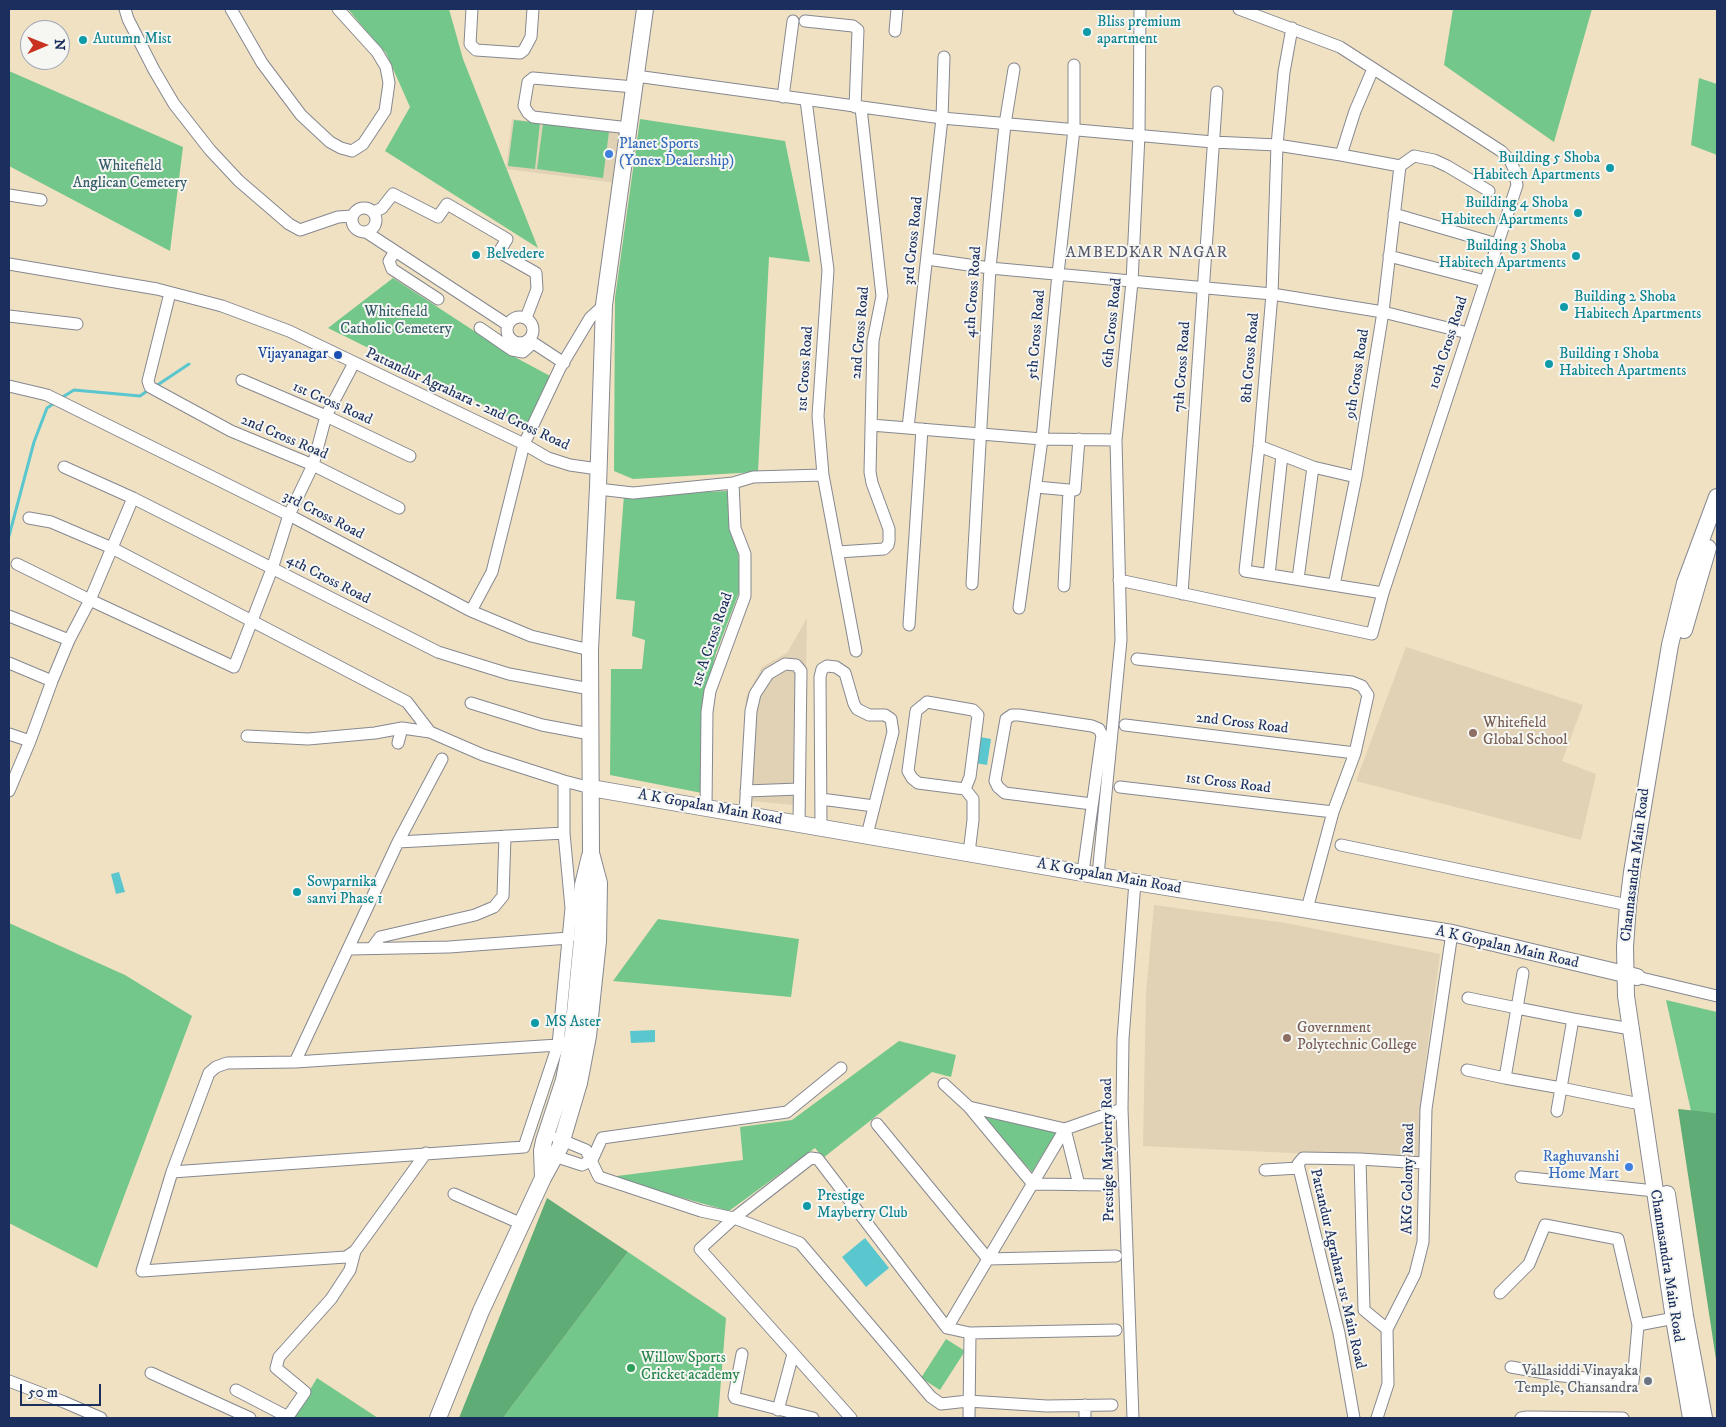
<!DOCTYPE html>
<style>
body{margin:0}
#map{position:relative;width:1726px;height:1427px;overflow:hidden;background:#f0e1c3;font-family:"IM FELL DW Pica",serif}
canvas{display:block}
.frame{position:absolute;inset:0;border:10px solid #1b2f5e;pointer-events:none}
.north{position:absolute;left:20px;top:20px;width:50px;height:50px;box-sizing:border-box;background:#f6f6f2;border:1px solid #9ea6b7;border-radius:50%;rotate:89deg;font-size:14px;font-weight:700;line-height:20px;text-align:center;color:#1b2f5e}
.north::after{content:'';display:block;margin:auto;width:18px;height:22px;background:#c8321e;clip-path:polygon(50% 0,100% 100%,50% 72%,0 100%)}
.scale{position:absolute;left:20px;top:1384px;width:81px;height:22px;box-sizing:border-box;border:2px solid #1b2f5e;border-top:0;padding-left:6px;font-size:15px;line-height:18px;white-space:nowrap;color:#1b2f5e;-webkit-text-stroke:4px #f6f6f2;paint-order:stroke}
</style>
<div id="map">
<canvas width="1726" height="1427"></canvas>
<div class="frame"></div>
<div class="north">N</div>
<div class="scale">50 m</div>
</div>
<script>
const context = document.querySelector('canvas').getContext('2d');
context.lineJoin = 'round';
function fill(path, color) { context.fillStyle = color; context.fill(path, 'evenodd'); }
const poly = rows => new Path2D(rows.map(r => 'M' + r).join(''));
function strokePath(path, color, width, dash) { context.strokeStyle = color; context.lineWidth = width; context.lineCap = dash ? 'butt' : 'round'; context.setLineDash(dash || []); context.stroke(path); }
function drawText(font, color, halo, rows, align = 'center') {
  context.font = font + ' "IM FELL DW Pica",serif'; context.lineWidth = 4; context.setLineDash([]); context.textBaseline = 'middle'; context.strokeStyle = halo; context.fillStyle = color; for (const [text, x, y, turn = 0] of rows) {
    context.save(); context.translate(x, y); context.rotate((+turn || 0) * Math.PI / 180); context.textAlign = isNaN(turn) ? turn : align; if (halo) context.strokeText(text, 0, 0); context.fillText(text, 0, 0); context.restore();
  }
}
const built = poly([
 [512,119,624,133,617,183,506,169],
 [807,618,804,806,741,800,746,697,762,667,787,653],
 [1406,647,1583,705,1562,761,1596,774,1581,840,1356,781],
 [1154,905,1286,923,1440,954,1423,1082,1419,1159,1143,1146,1146,993]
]);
const green = poly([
 [348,9,449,9,463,59,538,248,385,151,410,107,386,53,372,38],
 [1453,9,1592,9,1554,142,1444,65],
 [9,71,183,147,170,251,9,166],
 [1699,78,1717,84,1717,155,1691,145],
 [640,119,785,141,810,262,769,257,758,472,633,479,614,471,615,298],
 [514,120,540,123,535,169,508,166],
 [543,124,609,132,603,178,537,169],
 [393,278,511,355,552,377,526,426,328,328],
 [728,491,730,528,738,552,741,587,716,653,701,711,702,793,610,775,611,669,642,669,645,640,632,636,635,601,616,599,624,495],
 [658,919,799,939,791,997,613,981],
 [9,923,125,975,192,1016,97,1268,9,1223],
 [1666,1000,1717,1012,1717,1113,1691,1111],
 [899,1041,956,1055,951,1077,932,1072,823,1158,815,1148,729,1211,609,1177,743,1160,740,1127,792,1120],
 [981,1115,1056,1133,1032,1172],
 [628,1252,726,1318,718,1418,503,1418],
 [946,1339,965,1351,940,1390,921,1378],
 [317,1378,378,1418,293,1418]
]);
const forest = poly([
 [1678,1109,1717,1113,1717,1366],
 [547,1198,628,1252,503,1418,459,1418]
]);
const water = poly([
 [980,737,991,739,987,765,975,763],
 [119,872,125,892,116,894,111,874],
 [655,1030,655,1042,631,1043,630,1031],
 [865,1238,889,1268,866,1287,842,1257]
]);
const stream = poly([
 [156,386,189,364],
 [61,398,74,390,140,396,150,389],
 [9,536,34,442,47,408,56,402]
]);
const street = poly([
 [125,9,128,19,154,70,174,104,210,150,239,181,289,224,300,230,338,217,352,216],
 [231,9,262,63,301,115,330,142,341,148,352,151,363,144,385,111,389,83,386,67,377,52,338,9],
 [472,9,470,44,476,50,520,53,524,50,531,37,533,9],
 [805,21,853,26,858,30,855,107],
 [1292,28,1284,72,1277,145,1272,294,1259,446,1245,571,1383,593],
 [895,31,897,9],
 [636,76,942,118,1213,142,1277,145,1341,155,1400,166],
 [783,97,793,21],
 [806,100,828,270,818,416,823,475,856,651],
 [629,128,533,117,528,113,524,106,528,82,533,78,634,87],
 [1341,155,1355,111,1373,69],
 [1400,166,1414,156,1434,160,1447,166,1489,191],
 [9,195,41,200],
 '352 220a12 12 0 1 1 24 0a12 12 0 1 1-24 0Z',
 [374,212,382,208,393,194,438,217,447,204,507,239,499,252,536,273,537,289,526,318],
 [1394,214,1497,244],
 [366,232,508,325],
 [395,251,389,261,392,269,438,299],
 [1389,256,1485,281],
 [927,259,990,268,1272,294,1383,312,1468,333],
 [9,264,157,289,222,306,289,331,524,444,548,458,570,465,598,469],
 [170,293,148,381,150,387,231,431,313,465,399,508],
 [9,316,77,324],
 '507 330a13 13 0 1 1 26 0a13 13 0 1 1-26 0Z',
 [480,328,512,350,523,352,533,343],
 [529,340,564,363],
 [242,380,326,416,410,456],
 [9,386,47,395,289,515,471,611,531,636,590,650],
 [871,425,1042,439,1116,440],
 [908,428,942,118,944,57],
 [1259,446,1313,467,1356,477],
 [64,467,133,498,438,652,509,674,590,689],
 [1036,487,1069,490,1064,586],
 [598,489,633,493,733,483,753,477,823,475],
 [1069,490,1075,490,1079,439],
 [29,518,51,522,112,548,407,702,430,732],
 [838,552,884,549,888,545,889,541,889,529,872,483,870,472,873,341,882,296,861,108],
 [17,564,90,600,234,667,272,569,289,515,313,465,326,416,354,363],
 [1269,575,1282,455],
 [1298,579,1313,467],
 [1119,580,1372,634,1383,593,1517,185,1514,169,1510,160,1501,151,1340,47,1239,9],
 [972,584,990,268,1005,124,1014,69],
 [1334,585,1356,477,1383,312,1400,166],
 [1182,594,1217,92],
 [1019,608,1042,439,1058,274,1074,129,1074,65],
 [471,611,492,572,524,444,560,368,590,318,604,305],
 [9,616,69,640],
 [909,625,922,429],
 [1137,659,1352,682,1362,686,1368,695,1355,753,1333,812,1307,909],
 [9,663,52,681],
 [471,703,542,725,590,734],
 [1125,725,1355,753],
 [9,734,30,741],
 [247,736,308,739,375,733,402,728,430,732,483,755,564,781,591,788],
 [398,743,402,728],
 [1120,787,1333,812],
 [965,789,918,783,912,778,908,771,916,711,927,702,973,710,978,715,970,777,965,789,973,799,973,820,969,853],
 [9,791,30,741,52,681,69,640,90,600,133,498],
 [746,791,799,789],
 [821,799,874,806],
 [706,808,707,712,710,691,745,596,745,554,735,528,733,483],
 [745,814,751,711,755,694,768,674,785,664,796,665,801,671,799,824],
 [821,827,820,677,822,669,827,666,836,667,845,673,854,704,857,709,869,715,885,715,891,719,893,732,867,835],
 [398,842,442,759],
 [1341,845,1628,905],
 [1083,872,1102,735,1099,729,1092,726,1019,715,1012,715,1006,719,995,781,998,787,1005,793,1092,804],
 [1098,875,1121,640,1116,440,1132,282,1139,135,1140,9],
 [372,948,380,937,475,915,494,907,503,896,505,836],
 [350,949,449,947,569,938],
 [1637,977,1717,996],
 [1468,998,1517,1008,1523,973],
 [1573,1019,1631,1029],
 [295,1062,398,842,564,833],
 [1467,1070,1505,1078],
 [944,1084,969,1107,1033,1184,1108,1185],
 [969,1107,1065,1129,1079,1185],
 [1557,1111,1573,1019,1517,1008,1505,1078,1561,1088,1630,1102,1641,1104],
 [877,1124,988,1259,1116,1256],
 [557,1138,586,1150,599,1177,701,1211,734,1218,800,1243,931,1397,941,1404,968,1401,1047,1406,1112,1405],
 [426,1153,355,1251,346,1257,142,1271,172,1172,209,1073,216,1067,227,1063,295,1062,558,1045,578,1047],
 [548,1154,582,1165,592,1160,602,1138,787,1112,841,1068],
 [1360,1159,1364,1310,1387,1329],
 [1265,1170,1299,1168],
 [172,1172,524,1147,558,1045,571,908,564,833,564,781],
 [1521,1177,1655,1191],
 [454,1194,522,1224],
 [1500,1293,1529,1264,1545,1225,1618,1239,1638,1325],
 [947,1328,1065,1129,1122,1109],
 [742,1354,734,1396,735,1398,813,1418],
 [1511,1367,1562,1376,1633,1382,1638,1325,1680,1317],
 [151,1373,250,1418],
 [9,1381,64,1402,101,1418],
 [236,1390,288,1417],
 [1085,1405,1085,1418],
 [778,1410,793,1354],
 [287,1418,305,1392,276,1368,279,1357,331,1299,350,1270,355,1251],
 [851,1418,700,1249,734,1218,811,1158,818,1159,947,1328,970,1333,1116,1330],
 [969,1418,970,1333],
 [1133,1418,1122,1109,1123,1039,1135,882],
 [1354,1418,1339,1333,1298,1164,1303,1158,1360,1159,1423,1163],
 [1377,1418,1388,1384,1387,1329,1415,1274,1423,1242,1426,1109,1452,933],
 [1521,1418,1527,1417,1623,1418]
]);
const secondary = poly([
 [1684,630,1708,548],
 [591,788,1135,882,1452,933,1637,977],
 [543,1178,542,1151,544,1141,564,1080,573,1034,582,940,583,885,590,856],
 [1667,1194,1685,1316,1704,1418],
 [438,1418,481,1311,543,1178,560,1147,579,1083,588,1036,598,941,599,883,591,853,590,650,598,487,604,305,645,9],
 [1691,1418,1674,1319,1626,996,1625,947,1628,905,1632,872,1670,645,1685,583,1717,497]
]);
const markers = [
 [1087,32,5,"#0f9aa8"],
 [83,40,5,"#0f9aa8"],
 [609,154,5,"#3f7fe0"],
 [1610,168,5,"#0f9aa8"],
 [1578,213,5,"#0f9aa8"],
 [476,255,5,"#0f9aa8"],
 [1576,256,5,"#0f9aa8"],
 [1564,307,5,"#0f9aa8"],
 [338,355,5,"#1a4fb4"],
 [1549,364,5,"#0f9aa8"],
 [1473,733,5,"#8d6e63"],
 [297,892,5,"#0f9aa8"],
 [535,1023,5,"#0f9aa8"],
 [1287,1038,5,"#8d6e63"],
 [1629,1167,5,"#3f7fe0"],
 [807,1206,5,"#0f9aa8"],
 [631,1368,5,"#2e9e5b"],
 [1648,1381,5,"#6b7280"]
];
const cultureNames = [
 ["Bliss premium",1097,23],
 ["apartment",1097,40],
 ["Autumn Mist",93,40],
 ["Building 5 Shoba",1600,159,"right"],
 ["Habitech Apartments",1600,176,"right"],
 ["Building 4 Shoba",1568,204,"right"],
 ["Habitech Apartments",1568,221,"right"],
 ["Building 3 Shoba",1566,247,"right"],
 ["Habitech Apartments",1566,264,"right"],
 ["Belvedere",486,255],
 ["Building 2 Shoba",1574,298],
 ["Habitech Apartments",1574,315],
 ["Building 1 Shoba",1559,355],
 ["Habitech Apartments",1559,372],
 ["Sowparnika",307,883],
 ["sanvi Phase 1",307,900],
 ["MS Aster",545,1023],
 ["Prestige",817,1197],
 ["Mayberry Club",817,1214]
];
const shopNames = [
 ["Planet Sports",619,145],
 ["(Yonex Dealership)",619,162],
 ["Raghuvanshi",1619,1158,"right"],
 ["Home Mart",1619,1175,"right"]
];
const parkNames = [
 ["Whitefield",130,167],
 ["Anglican Cemetery",130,184],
 ["Whitefield",396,313],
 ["Catholic Cemetery",396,330]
];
const streetNames = [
 ["3rd Cross Road",914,241,-84],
 ["4th Cross Road",974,292,-86],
 ["6th Cross Road",1113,323,-84],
 ["2nd Cross Road",861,333,-85],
 ["5th Cross Road",1037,335,-85],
 ["10th Cross Road",1449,343,-72],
 ["8th Cross Road",1251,358,-85],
 ["7th Cross Road",1183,367,-86],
 ["1st Cross Road",806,369,-86],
 ["9th Cross Road",1358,374,-81],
 ["Pattandur Agrahara - 2nd Cross Road",467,400,25],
 ["1st Cross Road",332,404,24],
 ["2nd Cross Road",284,438,23],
 ["3rd Cross Road",323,516,27],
 ["4th Cross Road",328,580,27],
 ["1st A Cross Road",713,640,-71],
 ["2nd Cross Road",1242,724,7],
 ["1st Cross Road",1228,784,7],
 ["A K Gopalan Main Road",710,808,10],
 ["Channasandra Main Road",1636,865,-83],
 ["A K Gopalan Main Road",1109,877,10],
 ["A K Gopalan Main Road",1507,948,13],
 ["Prestige Mayberry Road",1109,1150,-91],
 ["AKG Colony Road",1409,1179,-89],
 ["Channasandra Main Road",1666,1266,81],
 ["Pattandur Agrahara 1st Main Road",1337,1269,77]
];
const transitNames = [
 ["Vijayanagar",328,355]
];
const educationNames = [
 ["Whitefield",1483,724],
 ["Global School",1483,741],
 ["Government",1297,1029],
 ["Polytechnic College",1297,1046]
];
const leisureNames = [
 ["Willow Sports",641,1359],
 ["Cricket academy",641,1376]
];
const worshipNames = [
 ["Vallasiddi Vinayaka",1638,1372],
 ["Temple, Chansandra",1638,1389]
];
const neighbourhoodNames = [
 ["AMBEDKAR NAGAR",1147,254]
];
fill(built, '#e1d2b6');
fill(green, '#74c78a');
fill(forest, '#5fac76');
fill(water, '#5ac7cf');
strokePath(stream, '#5ac7cf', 3);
strokePath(street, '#868890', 13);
strokePath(secondary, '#868890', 18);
strokePath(street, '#fff', 11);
strokePath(secondary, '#fff', 16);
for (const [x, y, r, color] of markers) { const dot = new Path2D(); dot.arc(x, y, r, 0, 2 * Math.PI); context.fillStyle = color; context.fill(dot); strokePath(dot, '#f6f6f2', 2); }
drawText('15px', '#0d838f', '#f6f6f2', cultureNames, 'left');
drawText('15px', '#366cbe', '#f6f6f2', shopNames, 'left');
drawText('15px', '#365d6b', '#f6f6f2', parkNames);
drawText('15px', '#1b2f5e', '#f6f6f2', streetNames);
drawText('15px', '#164399', '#f6f6f2', transitNames, 'right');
drawText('15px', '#785e54', '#f6f6f2', educationNames, 'left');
drawText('15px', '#27864d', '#f6f6f2', leisureNames, 'left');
drawText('15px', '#5b616d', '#f6f6f2', worshipNames, 'right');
context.letterSpacing = '1px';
drawText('16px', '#56596b', '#f6f6f2', neighbourhoodNames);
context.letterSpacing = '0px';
</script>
